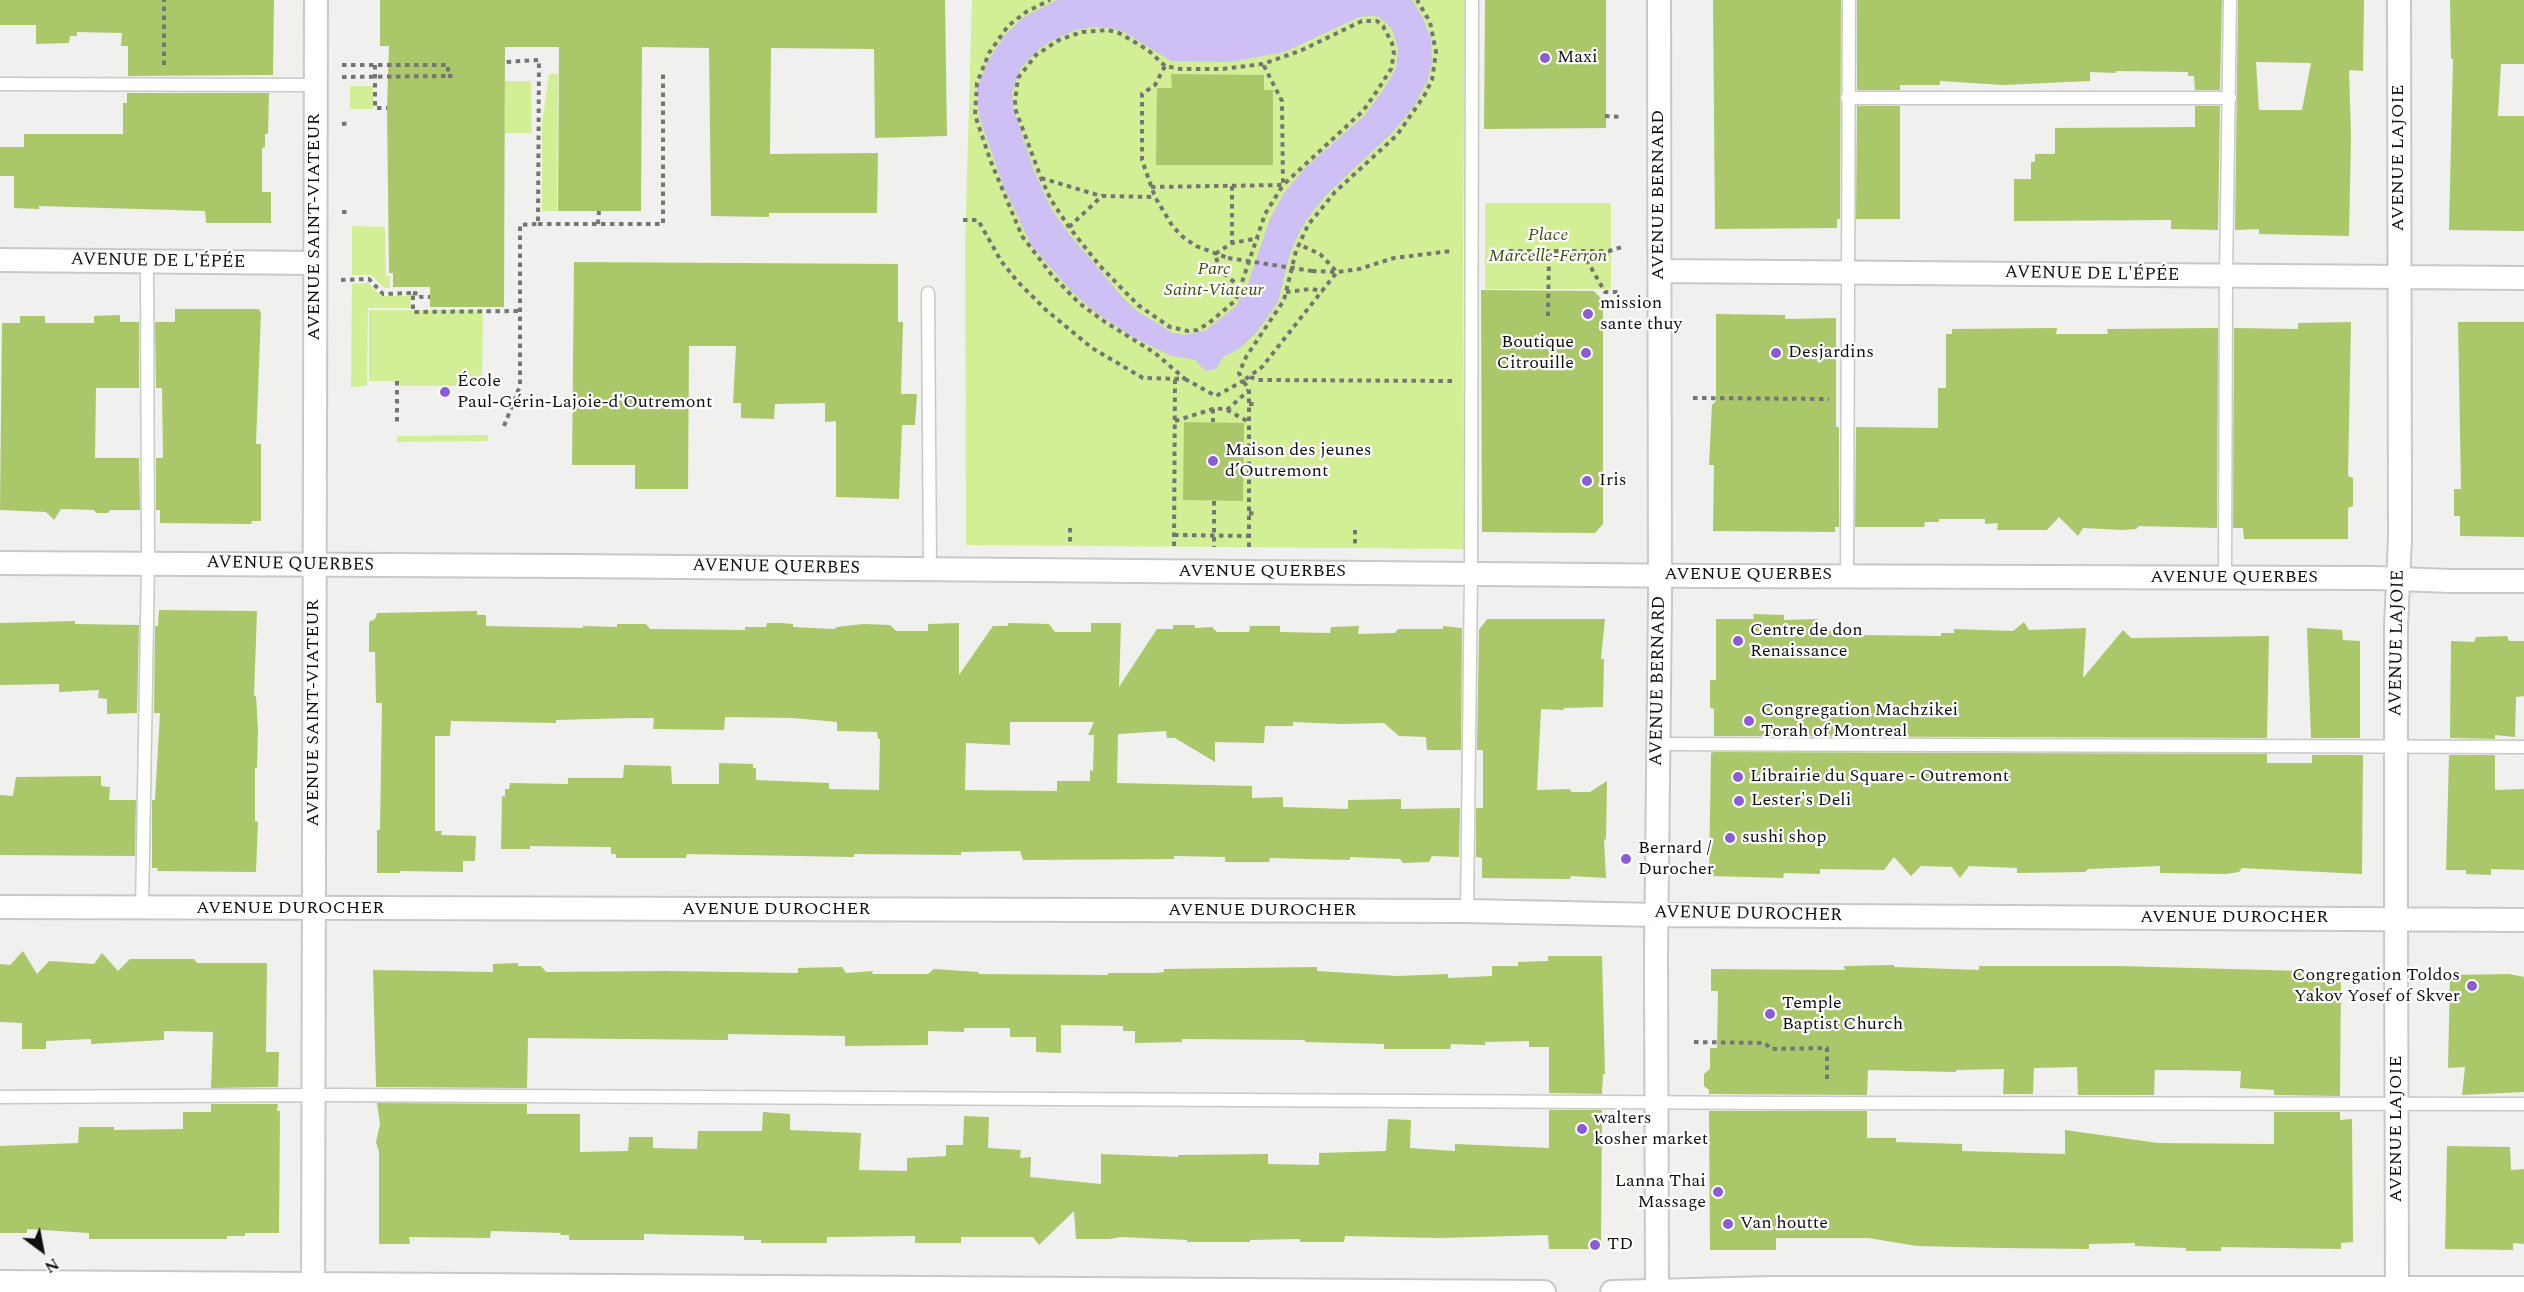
<!DOCTYPE html>
<meta charset="utf-8">
<style>
body{margin:0}
#map{position:relative;width:2524px;height:1292px;overflow:hidden;background:#f0f1ee;font-family:Spectral,serif}
canvas{display:block}
.north{position:absolute;left:12px;top:1220px;width:60px;height:60px;-webkit-text-stroke:4px #fff;paint-order:stroke;rotate:148deg;font-size:16px;font-weight:700;line-height:24px;text-align:center;color:#10100f}
.north::after{content:'';display:block;margin:auto;width:21px;height:27px;background:#10100f;clip-path:polygon(50% 0,100% 100%,50% 72%,0 100%)}
</style>
<div id="map">
<canvas width="2524" height="1292"></canvas>
<div class="north">N</div>
</div>
<script>
const context = document.querySelector('canvas').getContext('2d');
context.lineJoin = 'round';
function fill(path, color) { context.fillStyle = color; context.fill(path, 'evenodd'); }
const poly = rows => new Path2D(rows.map(r => 'M' + r).join(''));
function strokePath(path, color, width, dash) { context.strokeStyle = color; context.lineWidth = width; context.lineCap = dash ? 'butt' : 'round'; context.setLineDash(dash || []); context.stroke(path); }
function drawText(font, color, halo, rows, align = 'center') {
  context.font = font + ' Spectral,serif'; context.lineWidth = 4.5; context.setLineDash([]); context.textBaseline = 'middle'; context.strokeStyle = halo; context.fillStyle = color; for (const [text, x, y, turn = 0] of rows) {
    context.save(); context.translate(x, y); context.rotate((+turn || 0) * Math.PI / 180); context.textAlign = isNaN(turn) ? turn : align; if (halo) context.strokeText(text, 0, 0); context.fillText(text, 0, 0); context.restore();
  }
}
const green = poly([
 [972,0,1465,0,1463,250,1464,549,966,545,965,244],
 [549,74,558,74,557,211,542,211,542,123],
 [505,81,531,81,532,133,505,133],
 [350,86,373,86,373,109,350,109],
 [1485,203,1611,203,1611,289,1485,289],
 [352,226,385,227,386,276,390,276,390,288,384,288,371,275,352,275],
 [368,283,381,296,411,296,411,308,368,308,367,386,351,387,352,284],
 [369,310,483,310,482,380,493,380,493,386,400,386,399,381,369,381],
 [488,435,488,441,397,442,397,436]
]);
const water = poly([
 [1057,0,1412,0,1423,18,1431,39,1432,62,1428,80,1414,106,1394,131,1327,194,1310,215,1298,235,1290,254,1278,302,1257,332,1239,349,1223,357,1216,369,1205,371,1195,360,1169,355,1131,336,1095,312,1072,292,1031,245,1003,185,979,116,977,89,988,61,1005,35,1024,17],
 [1372,16,1379,17,1392,29,1398,49,1396,68,1384,89,1364,116,1306,167,1284,193,1270,219,1245,292,1235,307,1206,330,1185,335,1173,333,1137,311,1124,299,1069,234,1051,208,1033,168,1013,107,1012,92,1021,68,1040,48,1053,40,1076,30,1093,27,1111,28,1124,32,1171,61,1230,62,1285,52,1359,17]
]);
const building = poly([
 [0,0,274,0,273,75,128,76,128,46,121,46,122,33,77,32,77,36,70,36,69,43,36,44,36,25,0,25],
 [380,0,945,0,947,136,875,138,874,49,771,48,770,154,878,153,877,213,769,213,769,217,711,216,709,48,642,47,641,211,558,211,559,47,505,47,504,307,430,307,430,287,393,287,393,273,389,273,387,108,389,46,380,46],
 [1485,0,1606,0,1606,128,1484,129],
 [1713,0,1841,0,1840,219,1837,219,1837,228,1715,229],
 [1857,0,2222,0,2220,90,2195,90,2194,76,2188,76,2188,72,2116,71,2116,73,2090,72,2090,81,2003,85,1940,81,1940,85,1900,85,1900,90,1857,90],
 [2238,0,2364,0,2363,71,2349,70,2351,136,2349,236,2259,234,2259,229,2235,230],
 [2256,62,2311,63,2302,110,2259,110],
 [2450,0,2524,0,2524,64,2501,64,2498,116,2524,116,2524,231,2449,230,2453,59,2451,59],
 [1171,74,1264,75,1264,90,1273,90,1273,165,1156,165,1157,88,1172,88],
 [127,93,269,93,268,134,265,134,265,147,262,148,262,192,271,192,271,223,206,223,205,211,39,206,39,209,14,208,14,176,0,176,0,147,24,147,24,134,123,134,123,103,127,103],
 [1857,106,1900,106,1900,219,1856,219],
 [2195,106,2220,106,2218,230,2171,229,2171,220,2014,221,2014,179,2031,179,2031,162,2035,162,2035,154,2055,154,2055,128,2195,127],
 [574,262,898,264,898,322,903,322,901,394,917,394,915,425,902,425,899,499,836,497,836,421,825,422,825,403,775,404,774,419,741,418,741,403,733,403,736,346,689,346,688,489,635,489,635,465,572,465],
 [1481,290,1594,291,1603,301,1603,524,1595,533,1482,532],
 [175,309,259,309,261,313,256,444,261,444,261,521,252,521,251,524,160,523,160,510,156,510,156,458,163,458,162,388,156,388,155,322,175,322],
 [1716,314,1785,315,1785,319,1836,318,1836,427,1839,427,1839,527,1835,527,1835,532,1713,531,1714,465,1709,465,1712,405,1716,401],
 [120,315,120,322,139,322,139,388,96,388,95,458,139,458,140,510,110,510,108,513,96,513,94,510,61,509,54,520,46,512,0,510,2,323,20,323,20,316,45,316,45,323,94,323,94,316],
 [2351,322,2348,476,2353,478,2353,506,2348,508,2348,539,2244,539,2243,528,2233,528,2234,328,2298,329,2298,323],
 [2458,322,2524,322,2524,537,2460,536,2460,516,2454,516,2454,489,2461,489],
 [2057,328,2056,334,2108,334,2107,329,2218,328,2217,528,2139,526,2136,529,2122,530,2083,528,2078,536,2059,517,2047,530,1997,530,1998,523,1985,524,1985,519,1939,519,1939,522,1925,522,1924,527,1855,527,1856,427,1938,428,1938,388,1946,388,1946,334,1952,334,1952,329],
 [1184,422,1244,423,1243,501,1183,500],
 [159,610,257,611,254,696,256,696,258,730,257,768,255,768,255,821,258,822,256,872,157,871,158,868,152,868,152,800,155,800,160,713,154,713,155,626,158,626],
 [477,611,477,615,486,615,486,626,583,628,583,626,617,627,617,624,646,624,650,629,745,630,745,627,766,627,767,623,781,623,793,624,793,627,834,629,837,627,863,624,890,625,896,631,928,631,928,624,959,623,959,675,993,626,1008,626,1008,623,1049,624,1055,632,1091,632,1091,623,1121,623,1119,687,1157,629,1173,629,1173,625,1195,625,1195,628,1212,627,1217,632,1249,632,1250,626,1280,626,1280,632,1330,633,1331,627,1359,626,1358,634,1395,633,1398,629,1443,629,1443,626,1462,628,1461,750,1427,750,1426,737,1399,736,1384,723,1340,724,1293,722,1293,726,1265,726,1264,743,1215,742,1215,762,1175,738,1167,738,1166,731,1118,734,1117,783,1252,786,1252,798,1283,797,1283,807,1348,809,1348,800,1401,799,1401,809,1460,808,1459,857,1432,856,1429,862,1403,863,1400,859,1350,857,1350,860,1270,858,1269,862,1225,862,1225,857,1174,856,1174,859,1023,860,1020,851,961,852,961,855,854,854,854,857,687,854,686,858,616,858,616,854,611,854,611,847,530,846,530,849,501,849,502,796,505,797,505,789,509,789,510,783,568,784,568,778,623,778,624,765,671,766,672,784,719,784,719,763,753,764,753,768,756,768,756,780,829,783,829,789,879,790,880,739,878,739,877,732,837,731,837,722,793,718,725,717,724,730,653,729,654,718,629,718,556,720,556,723,451,721,450,736,435,736,435,831,442,831,441,835,476,836,475,861,463,861,463,872,400,871,400,873,377,873,377,830,380,830,382,703,376,703,375,652,369,652,369,622,375,619,377,613],
 [1010,722,1094,722,1088,735,1094,735,1093,771,1090,770,1090,781,1057,781,1057,791,965,790,966,743,1010,745],
 [1753,614,1784,615,1784,620,1818,619,1818,631,1855,631,1858,635,1941,636,1941,633,1954,633,1954,629,2013,631,2024,622,2029,630,2086,628,2083,678,2123,630,2131,638,2269,636,2267,738,1714,736,1714,709,1710,708,1710,680,1716,680,1716,619,1754,619],
 [1487,619,1605,619,1601,659,1604,659,1603,707,1564,708,1563,710,1541,709,1537,790,1569,789,1572,792,1590,792,1607,781,1606,840,1604,839,1606,878,1571,876,1570,879,1482,878,1482,858,1476,857,1476,808,1483,808,1483,750,1477,750,1479,630],
 [75,621,75,624,139,625,137,713,107,714,107,699,98,698,99,690,59,692,59,684,0,685,0,623],
 [2307,628,2342,630,2343,640,2360,641,2360,738,2311,738],
 [2507,636,2509,641,2524,641,2524,696,2516,697,2515,737,2495,735,2495,739,2450,738,2451,641,2474,642,2476,637],
 [1714,752,2267,754,2267,763,2312,763,2312,755,2363,755,2362,874,2242,868,2239,872,2226,874,2160,873,2160,866,2088,869,2085,872,2017,873,2017,868,1969,866,1960,878,1952,867,1921,866,1911,876,1894,857,1884,870,1820,869,1820,874,1784,873,1783,878,1709,876,1711,753],
 [2449,755,2495,755,2495,790,2524,789,2524,870,2491,869,2491,875,2466,874,2466,870,2446,870],
 [101,776,101,786,110,787,109,800,136,800,135,856,0,855,0,795,13,796,16,777],
 [23,951,37,974,49,961,94,964,102,953,118,971,130,959,194,959,197,963,267,963,266,1052,279,1052,278,1087,211,1088,213,1032,164,1031,164,1040,91,1044,91,1039,46,1041,46,1049,22,1049,22,1023,0,1022,0,964,10,965],
 [1548,956,1602,956,1605,1074,1603,1074,1602,1094,1549,1093,1549,1047,1529,1047,1529,1041,1485,1042,1485,1045,1451,1044,1450,1049,1384,1049,1384,1044,1305,1042,1305,1040,1182,1039,1182,1042,1135,1043,1135,1031,1123,1031,1123,1026,1061,1025,1061,1053,1036,1052,1036,1037,1010,1037,1010,1028,964,1028,964,1032,928,1031,928,1045,845,1046,845,1036,728,1034,728,1040,528,1038,527,1088,376,1087,373,970,493,972,493,964,518,963,518,966,541,966,546,972,666,971,798,973,798,968,842,967,846,973,873,971,872,974,928,974,934,969,979,972,978,974,1108,975,1108,973,1156,973,1164,972,1164,969,1317,967,1317,971,1397,976,1448,974,1448,978,1492,976,1492,966,1518,966,1518,962,1548,961],
 [1894,965,1894,967,1979,970,1979,966,2119,966,2341,972,2340,1096,2274,1095,2274,1090,2240,1088,2241,1071,2180,1070,2155,1070,2154,1095,2078,1095,2077,1067,2034,1068,2033,1094,2003,1094,2004,1069,1956,1070,1956,1072,1868,1070,1867,1095,1709,1094,1709,1090,1704,1086,1704,1074,1710,1069,1710,1048,1717,1048,1718,991,1711,991,1711,969,1845,970,1844,966],
 [2509,974,2524,977,2524,1092,2462,1095,2465,1067,2448,1068,2450,975],
 [377,1103,527,1104,527,1114,580,1114,580,1152,628,1151,629,1137,653,1137,653,1148,697,1149,698,1131,762,1131,763,1112,790,1114,790,1130,861,1133,859,1170,907,1171,907,1158,946,1156,946,1145,963,1145,964,1116,989,1117,988,1148,1021,1150,1020,1158,1031,1157,1030,1177,1101,1184,1101,1154,1178,1157,1178,1155,1268,1154,1268,1164,1319,1165,1319,1153,1386,1151,1388,1119,1411,1120,1410,1148,1455,1151,1455,1144,1549,1148,1549,1110,1602,1110,1601,1249,1549,1249,1548,1235,1438,1238,1345,1236,1344,1242,1300,1242,1300,1239,1250,1240,1250,1242,1187,1242,1187,1240,1121,1237,1110,1239,1076,1239,1074,1211,1039,1245,1033,1237,961,1237,961,1243,915,1243,915,1236,827,1237,827,1243,761,1243,761,1240,744,1240,744,1236,644,1234,644,1240,569,1240,569,1235,560,1235,561,1233,491,1231,490,1238,409,1237,410,1244,379,1244,379,1152,376,1142,380,1124],
 [211,1104,278,1104,277,1111,280,1111,279,1233,245,1233,245,1236,227,1236,227,1239,89,1239,89,1233,27,1229,27,1233,0,1233,0,1146,78,1143,79,1127,114,1127,114,1130,183,1129,183,1112,211,1112],
 [1709,1111,1867,1111,1867,1138,1896,1138,1896,1142,1962,1144,1962,1151,2065,1154,2065,1130,2158,1143,2274,1144,2274,1112,2340,1112,2340,1120,2352,1119,2353,1242,2341,1243,2341,1249,2221,1247,2221,1251,2186,1251,2186,1248,2135,1246,2135,1243,2089,1244,2089,1249,2001,1248,1917,1246,1868,1238,1776,1238,1776,1250,1710,1250],
 [2447,1146,2510,1147,2511,1170,2524,1169,2524,1244,2513,1243,2513,1250,2445,1249]
]);
const path = poly([
 [164,65,164,0],
 [342,65,448,65,448,76,457,76],
 [375,65,375,108,387,108],
 [1165,66,1148,50,1119,33,1108,30,1082,32,1059,40,1036,55,1018,78,1015,101,1016,111,1041,178,1051,200,1069,227,1099,265,1138,305,1170,327,1188,331,1197,330,1209,323,1236,300,1265,214,1283,185,1282,101,1263,64],
 [342,77,448,76],
 [1605,116,1622,117],
 [342,124,350,123],
 [1041,178,1101,196],
 [1232,186,1232,243],
 [1151,187,1283,185,1363,111,1377,91,1391,69,1394,54,1392,43,1383,26,1377,21,1362,21,1302,50,1263,64,1222,69,1181,69,1165,66,1155,85,1142,94,1142,160,1155,197,1173,227,1183,237,1196,246,1228,258],
 [342,212,350,212],
 [963,220,978,220,1001,261,1017,281,1046,310,1092,348,1143,378,1185,379,1155,353,1105,322,1079,303,1051,274,1022,236,991,162,975,115,977,83,989,53,1008,26,1026,12,1050,0],
 [538,224,663,224,663,70],
 [598,224,599,211],
 [1069,227,1102,196,1155,197],
 [1491,251,1609,251,1622,247],
 [1582,252,1605,292,1621,292],
 [1312,271,1337,272,1359,269,1394,258,1451,251],
 [341,280,369,279,383,294,413,293,413,312,519,311],
 [1241,288,1220,270,1215,254,1232,243,1259,238],
 [1286,292,1311,289,1323,291],
 [413,293,421,294,421,297,430,297],
 [1548,316,1549,252],
 [1250,377,1258,380,1453,381],
 [1185,379,1216,396,1243,381,1239,373,1246,357,1284,300,1296,251,1308,225,1335,192,1397,135,1424,96,1432,80,1436,52,1430,22,1417,0],
 [397,381,397,426],
 [1693,398,1829,399],
 [1249,404,1258,404],
 [1213,409,1213,422],
 [1227,410,1249,390],
 [1175,421,1216,408,1227,410,1249,422],
 [504,426,520,386,520,225,538,224,539,60,505,62],
 [1214,501,1214,547],
 [1249,513,1257,514],
 [1070,528,1070,546],
 [1355,530,1355,547],
 [1174,535,1249,536],
 [1174,546,1175,379],
 [1249,547,1249,389,1243,381,1262,367,1337,272,1320,254,1298,244],
 [1694,1042,1765,1043,1771,1049,1827,1048,1827,1083]
]);
const lane = poly([
 [0,84,315,85],
 [1847,98,2230,98],
 [928,293,930,569],
 [1847,575,1849,0],
 [2225,578,2226,277,2230,0],
 [1657,744,2524,747],
 [142,908,148,563,147,261],
 [1467,911,1471,574,1472,0],
 [0,1097,337,1095,1778,1103,2524,1104]
]);
const street = poly([
 [0,260,315,263],
 [1660,271,2524,278],
 [0,563,570,566,1706,576,2374,578,2450,581,2524,581],
 [0,907,1467,911,1657,915,2524,920],
 [0,1282,1544,1292],
 [2397,1287,2396,920,2396,627,2400,538,2399,0],
 [313,1292,316,0],
 [1612,1292,1772,1288,2524,1288],
 [1657,1292,1656,955,1660,602,1659,0]
]);
const pathBridge = poly([
 [1228,258,1312,271]
]);
const markers = [
 [1545,58,6,"#8a5cd5"],
 [1588,314,6,"#8a5cd5"],
 [1586,353,6,"#8a5cd5"],
 [1776,353,6,"#8a5cd5"],
 [445,392,6,"#8a5cd5"],
 [1213,461,6,"#8a5cd5"],
 [1587,481,6,"#8a5cd5"],
 [1738,641,6,"#8a5cd5"],
 [1749,721,6,"#8a5cd5"],
 [1738,777,6,"#8a5cd5"],
 [1739,801,6,"#8a5cd5"],
 [1730,838,6,"#8a5cd5"],
 [1626,859,6,"#8a5cd5"],
 [2472,986,6,"#8a5cd5"],
 [1770,1014,6,"#8a5cd5"],
 [1582,1129,6,"#8a5cd5"],
 [1718,1192,6,"#8a5cd5"],
 [1728,1224,6,"#8a5cd5"],
 [1595,1245,6,"#8a5cd5"]
];
const poiNames = [
 ["Maxi",1557,58],
 ["mission",1600,304],
 ["sante thuy",1600,325],
 ["Boutique",1574,343,"right"],
 ["Citrouille",1574,364,"right"],
 ["Desjardins",1788,353],
 ["École",457,382],
 ["Paul-Gérin-Lajoie-d'Outremont",457,403],
 ["Maison des jeunes",1225,451],
 ["d’Outremont",1225,472],
 ["Iris",1599,481],
 ["Centre de don",1750,631],
 ["Renaissance",1750,652],
 ["Congregation Machzikei",1761,711],
 ["Torah of Montreal",1761,732],
 ["Librairie du Square - Outremont",1750,777],
 ["Lester's Deli",1751,801],
 ["sushi shop",1742,838],
 ["Bernard /",1638,849],
 ["Durocher",1638,870],
 ["Congregation Toldos",2460,976,"right"],
 ["Yakov Yosef of Skver",2460,997,"right"],
 ["Temple",1782,1004],
 ["Baptist Church",1782,1025],
 ["walters",1594,1119],
 ["kosher market",1594,1140],
 ["Lanna Thai",1706,1182,"right"],
 ["Massage",1706,1203,"right"],
 ["Van houtte",1740,1224],
 ["TD",1607,1245]
];
const streetNames = [
 ["AVENUE LAJOIE",2399,158,-90],
 ["AVENUE BERNARD",1659,195,-90],
 ["AVENUE SAINT-VIATEUR",315,227,-90],
 ["AVENUE DE L'ÉPÉE",158,262,1],
 ["AVENUE DE L'ÉPÉE",2092,275,1],
 ["AVENUE QUERBES",290,565,1],
 ["AVENUE QUERBES",776,568,1],
 ["AVENUE QUERBES",1262,572],
 ["AVENUE QUERBES",1748,575],
 ["AVENUE QUERBES",2234,578],
 ["AVENUE LAJOIE",2398,643,-89],
 ["AVENUE BERNARD",1659,681,-89],
 ["AVENUE SAINT-VIATEUR",314,713,-90],
 ["AVENUE DUROCHER",290,909],
 ["AVENUE DUROCHER",776,910],
 ["AVENUE DUROCHER",1262,911],
 ["AVENUE DUROCHER",1748,915,1],
 ["AVENUE DUROCHER",2234,918],
 ["AVENUE LAJOIE",2397,1129,-90]
];
const parkNames = [
 ["Place",1548,236],
 ["Marcelle-Ferron",1548,257],
 ["Parc",1214,270],
 ["Saint-Viateur",1214,291]
];
fill(green, '#d2ef95');
fill(water, '#cebff4');
fill(building, '#aac769');
strokePath(lane, '#c8c9c6', 15);
strokePath(street, '#c8c9c6', 26);
strokePath(path, '#757674', 4, [4.5, 4.5]);
strokePath(lane, '#fff', 12);
strokePath(street, '#fff', 22);
strokePath(pathBridge, '#757674', 4, [4.5, 4.5]);
for (const [x, y, r, color] of markers) { const dot = new Path2D(); dot.arc(x, y, r, 0, 2 * Math.PI); context.fillStyle = color; context.fill(dot); strokePath(dot, '#fff', 2); }
drawText('18px', '#10100f', '#fff', poiNames, 'left');
drawText('18px', '#10100f', '#fff', streetNames);
drawText('italic 18px', '#3e5009', '#fff', parkNames);
</script>
